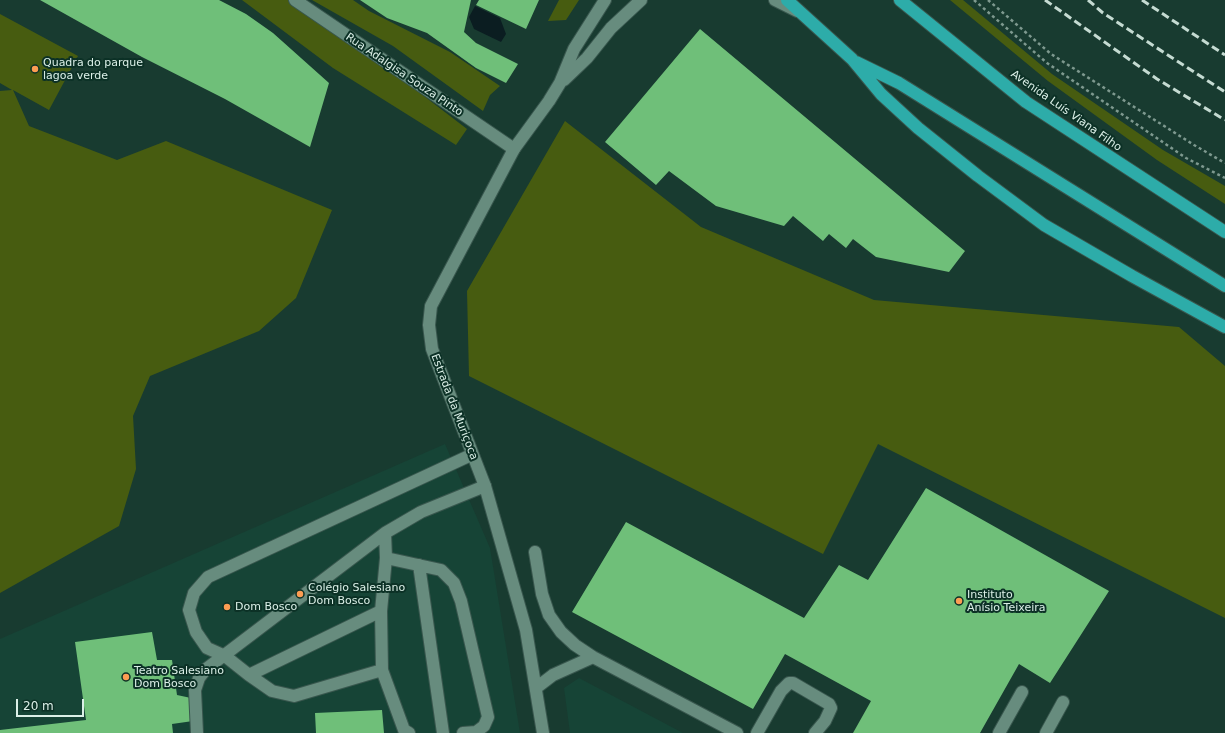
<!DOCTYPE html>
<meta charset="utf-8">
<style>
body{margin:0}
#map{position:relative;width:1225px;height:733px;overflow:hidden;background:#183b30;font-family:"DejaVu Sans",sans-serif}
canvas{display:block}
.scale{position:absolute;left:16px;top:699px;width:68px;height:18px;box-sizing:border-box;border:2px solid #dbefe7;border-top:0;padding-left:5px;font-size:12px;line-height:14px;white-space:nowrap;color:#dbefe7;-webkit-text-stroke:3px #0c3126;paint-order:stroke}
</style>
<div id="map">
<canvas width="1225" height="733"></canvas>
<div class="scale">20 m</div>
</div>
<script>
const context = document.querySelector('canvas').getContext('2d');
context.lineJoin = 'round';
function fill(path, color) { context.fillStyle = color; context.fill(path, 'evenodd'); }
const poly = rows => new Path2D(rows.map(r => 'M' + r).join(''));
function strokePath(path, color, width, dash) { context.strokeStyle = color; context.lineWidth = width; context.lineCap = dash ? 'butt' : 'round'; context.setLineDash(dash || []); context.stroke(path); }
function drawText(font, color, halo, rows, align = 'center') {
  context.font = font + ' "DejaVu Sans",sans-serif'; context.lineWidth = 4; context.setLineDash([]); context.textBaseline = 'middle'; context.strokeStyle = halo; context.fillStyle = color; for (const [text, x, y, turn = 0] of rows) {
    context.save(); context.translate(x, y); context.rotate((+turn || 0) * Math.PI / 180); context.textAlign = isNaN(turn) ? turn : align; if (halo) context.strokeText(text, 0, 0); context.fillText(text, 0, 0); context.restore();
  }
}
const built = poly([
 [445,444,490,548,520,733,0,733,0,639],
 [579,678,683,733,570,733,564,688]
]);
const green = poly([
 [242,0,291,0,326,21,467,129,456,145,333,68],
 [312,0,353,0,369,11,450,52,500,86,490,95,483,111,393,46],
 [559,0,579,0,566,20,548,21],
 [950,0,963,0,1052,74,1163,150,1225,186,1225,204,1157,160,1048,81],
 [0,14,78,56,49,110,13,90,29,126,117,160,166,141,332,210,296,298,259,331,150,376,133,416,136,469,119,526,0,593,0,91,12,90,0,83],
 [565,121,701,227,874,300,1179,327,1225,366,1225,618,878,444,823,554,469,376,467,291]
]);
const water = poly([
 [475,6,500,18,506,34,501,42,474,29,469,17]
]);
const building = poly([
 [40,0,219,0,246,14,273,33,329,83,310,147,225,99,142,57],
 [360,0,471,0,464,32,476,43,518,64,506,83,476,68,427,33,387,18],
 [479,0,539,0,526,29,476,5],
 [700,29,965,251,949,272,876,257,853,239,846,248,829,234,823,241,793,216,784,226,716,206,669,171,656,185,605,142],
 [926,488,1109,591,1050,683,1019,664,980,733,853,733,871,701,785,654,753,709,572,612,626,522,804,618,839,565,868,580],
 [152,632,157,660,172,660,177,695,191,698,193,721,172,724,173,733,0,733,0,730,86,720,75,642],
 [382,710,384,733,316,733,315,713]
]);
const path = poly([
 [974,0,1047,63,1186,158,1225,178],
 [988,0,1051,54,1194,145,1225,163]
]);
const lane = poly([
 [385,533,386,558,381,611,382,670,294,696,272,691,249,675,225,656,207,648,196,632,189,610,194,593,208,577,471,455],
 [386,558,441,570,454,583,461,601,488,717,484,726,476,732,463,733],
 [419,565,443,733],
 [382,670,404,730,409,733],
 [249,675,381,611],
 [197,733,195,690,199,678,206,669,385,533,421,512,485,486]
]);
const street = poly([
 [295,0,514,149],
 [535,552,542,594,549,615,561,632,575,645,593,657,737,733],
 [536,688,553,675,593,657],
 [757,733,781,691,789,683,793,683,829,704,831,708,825,721,815,733],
 [999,733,1022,692],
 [1046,733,1063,702]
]);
const secondary = poly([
 [775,0,797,11],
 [564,80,587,58,611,28,641,0],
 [543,733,526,630,485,486,432,349,429,325,431,306,514,149,549,101,560,83,574,49,605,0]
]);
const highway = poly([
 [787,0,852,59,881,94,918,128,978,176,1044,225,1132,276,1225,327],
 [900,0,1026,102,1225,232],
 [856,62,899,83,1225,286]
]);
const rail = poly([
 [1045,0,1157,79,1225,120],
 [1088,0,1103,13,1225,92],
 [1142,0,1225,55]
]);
const markers = [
 [35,69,4,"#fc9d53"],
 [300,594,4,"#fc9d53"],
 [959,601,4,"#fc9d53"],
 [227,607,4,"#fc9d53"],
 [126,677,4,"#fc9d53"]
];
const poiNames = [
 ["Quadra do parque",43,63],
 ["lagoa verde",43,76],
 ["Colégio Salesiano",308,588],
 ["Dom Bosco",308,601],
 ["Instituto",967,595],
 ["Anísio Teixeira",967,608],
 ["Dom Bosco",235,607],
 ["Teatro Salesiano",134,671],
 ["Dom Bosco",134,684]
];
const streetNames = [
 ["Rua Adalgisa Souza Pinto",404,75,34],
 ["Avenida Luís Viana Filho",1066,111,35],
 ["Estrada da Muriçoca",454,407,69]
];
fill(built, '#164436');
fill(green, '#475c10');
fill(water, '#0b1d21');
fill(building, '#6fbf79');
strokePath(lane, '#39574e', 14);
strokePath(street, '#39574e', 14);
strokePath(secondary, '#39574e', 14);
strokePath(highway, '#39574e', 14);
strokePath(path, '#7e998f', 2.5, [3, 3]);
strokePath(lane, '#678c7e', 12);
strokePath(street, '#678c7e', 12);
strokePath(secondary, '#678c7e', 12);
strokePath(highway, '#2daca9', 12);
strokePath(rail, '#c5dbd2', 3, [8, 4]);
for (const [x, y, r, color] of markers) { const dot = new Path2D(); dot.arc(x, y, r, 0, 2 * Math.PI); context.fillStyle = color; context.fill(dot); strokePath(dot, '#0c3126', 1.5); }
drawText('11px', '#dbefe7', '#0c3126', poiNames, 'left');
drawText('11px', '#dbefe7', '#0c3126', streetNames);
</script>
